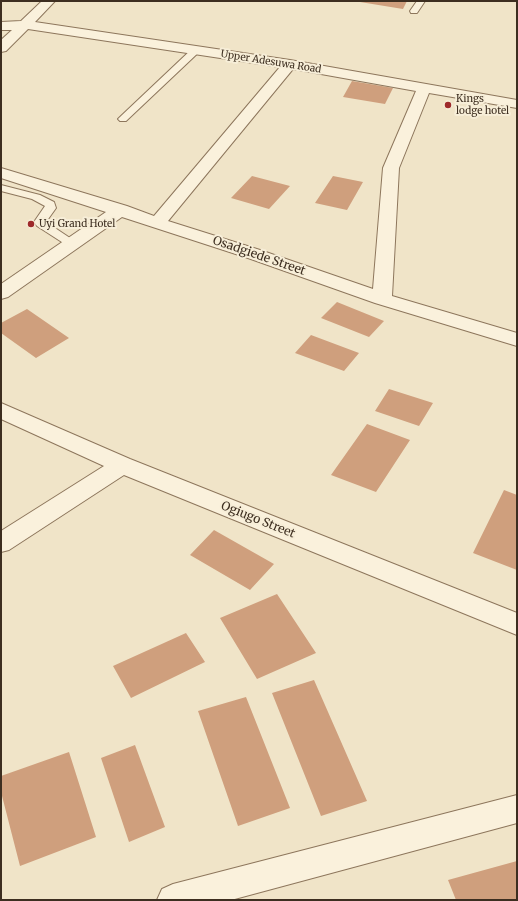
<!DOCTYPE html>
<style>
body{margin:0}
#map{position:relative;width:518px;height:901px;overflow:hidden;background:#f0e4c8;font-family:Merriweather,serif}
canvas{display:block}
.frame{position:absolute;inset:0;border:2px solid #3d2e20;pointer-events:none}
</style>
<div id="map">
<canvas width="518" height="901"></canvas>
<div class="frame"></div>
</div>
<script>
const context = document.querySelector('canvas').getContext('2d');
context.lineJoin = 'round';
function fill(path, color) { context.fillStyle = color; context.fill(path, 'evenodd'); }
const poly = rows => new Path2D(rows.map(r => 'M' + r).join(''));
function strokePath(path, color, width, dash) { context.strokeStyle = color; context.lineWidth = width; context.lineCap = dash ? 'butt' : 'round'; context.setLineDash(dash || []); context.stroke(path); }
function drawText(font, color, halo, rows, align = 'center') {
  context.font = font + ' Merriweather,serif'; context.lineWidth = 4; context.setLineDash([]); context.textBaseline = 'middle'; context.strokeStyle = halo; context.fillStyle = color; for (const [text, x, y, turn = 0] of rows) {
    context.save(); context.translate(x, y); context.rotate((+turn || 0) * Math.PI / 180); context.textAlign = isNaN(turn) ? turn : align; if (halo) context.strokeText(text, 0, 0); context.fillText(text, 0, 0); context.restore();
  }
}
const building = poly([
 [361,1,407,1,403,9,360,2],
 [352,81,393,88,385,104,343,97],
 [252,176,290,186,269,209,231,198],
 [333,176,363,182,347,210,315,203],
 [337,302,384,321,369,337,321,318],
 [27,309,69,338,36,358,1,333,1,323],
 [311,335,359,353,344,371,295,353],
 [389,389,433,403,419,426,375,411],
 [367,424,410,440,376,492,331,475],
 [504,490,517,495,517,570,473,553],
 [214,530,274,564,250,590,190,555],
 [277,594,316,653,257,679,220,618],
 [186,633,205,662,131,698,113,666],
 [314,680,367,801,321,816,272,693],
 [246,697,290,808,238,826,198,711],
 [135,745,165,827,129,842,101,758],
 [69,752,96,837,20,866,1,792,1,776],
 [517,861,517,900,456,900,448,880]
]);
const lane = poly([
 [417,1,425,1,417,13,411,13,410,11,417,1],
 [196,47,200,50,199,52,126,121,120,121,118,119,120,117,193,48,196,47],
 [1,185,40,195,54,202,56,208,46,222,76,242,78,244,76,246,68,246,37,226,34,222,45,206,32,199,1,191,1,185]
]);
const street = poly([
 [42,1,55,1,35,22,290,60,517,100,517,108,429,93,399,168,392,296,517,333,517,346,375,303,248,258,122,217,8,297,1,299,1,284,106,212,1,178,1,168,127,206,154,216,280,67,28,29,6,51,1,52,1,40,12,30,1,30,1,22,21,21,42,1],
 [293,69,416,91,383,168,373,289,260,250,168,221,293,69],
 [1,403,130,459,517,613,517,635,124,475,9,550,1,552,1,531,104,466,1,419,1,403],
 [517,795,517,823,231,900,157,900,162,889,173,884,517,795]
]);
const markers = [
 [448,105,4,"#9e2a2b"],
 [31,224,4,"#9e2a2b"]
];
const farStreetnames = [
 ["Upper Adesuwa Road",271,62,9]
];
const farPoinames = [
 ["Kings",456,99],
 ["lodge hotel",456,111],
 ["Uyi Grand Hotel",39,224]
];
const streetNames = [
 ["Osadgiede Street",259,256,19],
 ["Ogiugo Street",258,520,22]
];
fill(building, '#cf9f7d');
strokePath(lane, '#8d765c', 2);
strokePath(street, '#8d765c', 2);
fill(lane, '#faf1dc');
fill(street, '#faf1dc');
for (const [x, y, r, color] of markers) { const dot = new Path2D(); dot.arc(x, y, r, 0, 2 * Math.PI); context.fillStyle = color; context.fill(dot); strokePath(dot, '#f7eed8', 1.5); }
drawText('10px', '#3d2e20', '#f7eed8', farStreetnames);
drawText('10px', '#3d2e20', '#f7eed8', farPoinames, 'left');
drawText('12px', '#3d2e20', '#f7eed8', streetNames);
</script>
